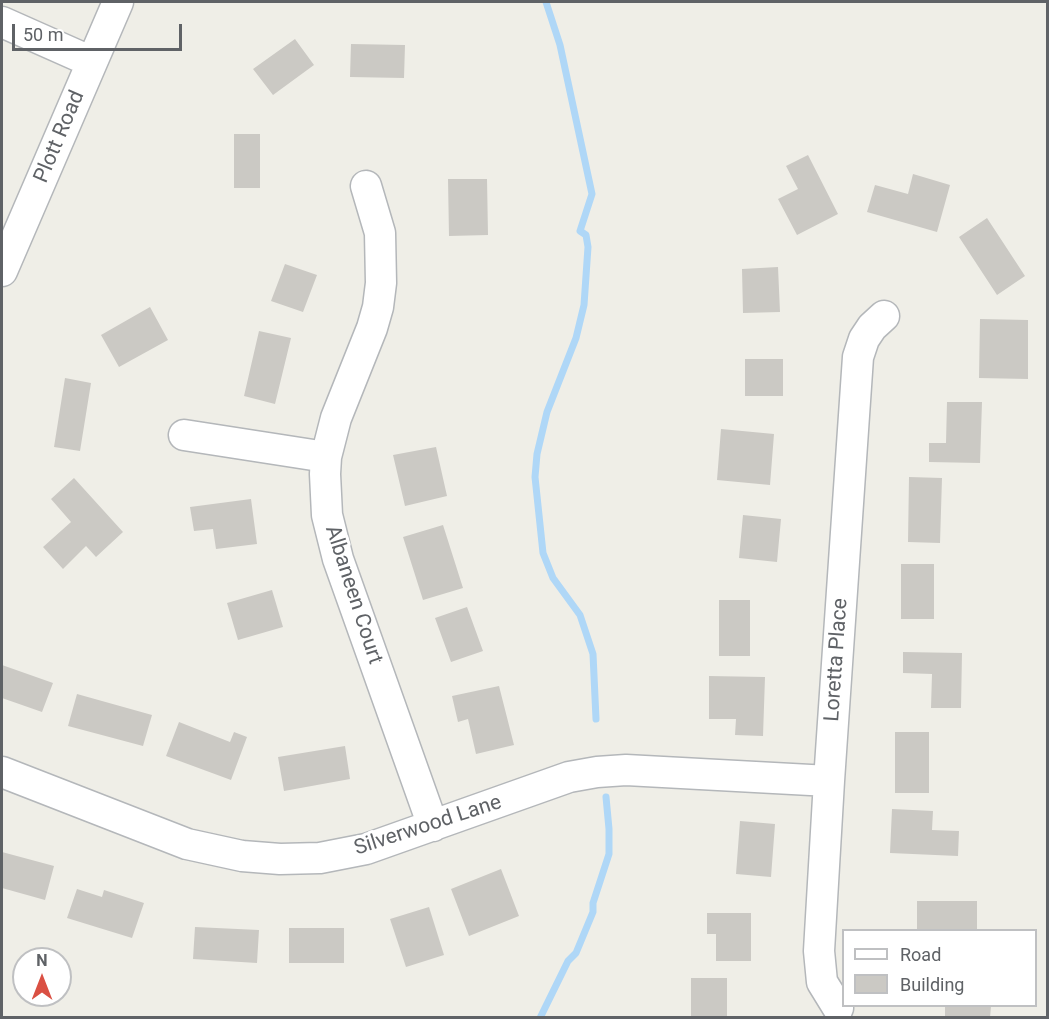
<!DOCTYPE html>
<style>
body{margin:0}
#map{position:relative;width:1049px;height:1019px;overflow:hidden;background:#efeee7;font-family:Roboto,sans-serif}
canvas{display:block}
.frame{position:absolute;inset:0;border:3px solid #5f6266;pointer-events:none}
.legend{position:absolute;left:842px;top:929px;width:195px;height:78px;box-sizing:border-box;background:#fff;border:2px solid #bfc0c2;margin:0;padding:8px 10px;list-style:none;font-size:18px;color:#5f6266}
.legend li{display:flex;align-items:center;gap:12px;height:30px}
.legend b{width:30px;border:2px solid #bfc0c2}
.north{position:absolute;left:12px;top:947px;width:60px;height:60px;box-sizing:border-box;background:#fff;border:2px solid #bfc0c2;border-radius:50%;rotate:0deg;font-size:16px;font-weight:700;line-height:24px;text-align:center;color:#5f6266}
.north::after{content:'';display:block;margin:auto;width:21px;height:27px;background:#da5043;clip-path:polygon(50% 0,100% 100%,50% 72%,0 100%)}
.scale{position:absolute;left:12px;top:24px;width:170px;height:27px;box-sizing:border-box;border:3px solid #5f6266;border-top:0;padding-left:8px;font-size:18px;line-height:21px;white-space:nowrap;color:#5f6266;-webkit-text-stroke:4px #fff;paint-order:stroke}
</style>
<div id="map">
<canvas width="1049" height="1019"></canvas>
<div class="frame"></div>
<ul class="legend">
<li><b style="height:8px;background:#fff"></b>Road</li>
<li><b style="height:16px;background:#cbc9c4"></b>Building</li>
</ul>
<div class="north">N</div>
<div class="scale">50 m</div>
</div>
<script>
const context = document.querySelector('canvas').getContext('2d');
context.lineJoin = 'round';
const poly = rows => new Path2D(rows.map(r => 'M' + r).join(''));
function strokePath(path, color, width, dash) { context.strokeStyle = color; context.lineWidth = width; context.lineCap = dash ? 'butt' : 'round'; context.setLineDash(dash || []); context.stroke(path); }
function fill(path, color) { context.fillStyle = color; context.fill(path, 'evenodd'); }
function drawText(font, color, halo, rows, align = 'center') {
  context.font = font + ' Roboto,sans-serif'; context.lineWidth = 6; context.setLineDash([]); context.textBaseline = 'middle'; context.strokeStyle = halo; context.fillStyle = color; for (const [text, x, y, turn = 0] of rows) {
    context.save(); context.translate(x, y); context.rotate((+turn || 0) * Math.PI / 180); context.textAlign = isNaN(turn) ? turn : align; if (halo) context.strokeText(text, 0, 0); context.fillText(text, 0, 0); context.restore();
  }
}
const stream = poly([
 [546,2,560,45,592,194,580,231,586,235,588,247,584,305,576,338,547,412,537,454,535,477,543,553,553,578,580,615,593,654,596,719],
 [540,1018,568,961,576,953,593,912,593,903,609,854,609,829,606,797]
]);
const building = poly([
 [295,39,314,65,273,95,253,69],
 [351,44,405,45,404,78,350,77],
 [234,134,260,134,260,188,234,188],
 [808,155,838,214,797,235,778,199,798,189,786,166],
 [913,174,950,185,937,232,867,212,875,185,908,194],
 [448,179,487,179,488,235,449,236],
 [987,218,1025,276,997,295,959,237],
 [285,264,317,275,303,312,271,301],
 [778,267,780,312,743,313,742,269],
 [150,307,168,340,119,367,101,335],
 [980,319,1028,320,1028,379,979,378],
 [259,331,291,338,275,404,244,396],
 [745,359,783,359,783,396,745,396],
 [65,378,91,383,80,451,54,447],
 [947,402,982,402,980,463,929,462,929,443,946,443],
 [721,429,774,434,770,485,717,480],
 [436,447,447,496,405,506,393,455],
 [909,477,942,478,940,543,908,542],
 [74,478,123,532,96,557,86,546,63,569,43,547,71,522,51,499],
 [251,499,257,544,216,549,213,529,194,531,190,507],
 [743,515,781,519,777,562,739,558],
 [443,525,463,588,423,600,403,537],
 [901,564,934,564,934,619,901,619],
 [272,590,283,627,238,640,227,603],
 [719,600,750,600,750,656,719,656],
 [467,607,483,651,451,662,435,618],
 [903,652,962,653,961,708,931,708,932,674,903,673],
 [2,665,53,683,42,712,2,698],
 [709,676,765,677,763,736,735,735,736,719,709,719],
 [499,686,514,745,476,754,468,719,458,722,452,696],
 [77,694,152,715,143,746,68,726],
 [179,722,230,742,234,732,247,737,231,780,166,756],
 [895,732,929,732,929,793,895,793],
 [345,746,350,779,284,791,278,757],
 [892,809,933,811,932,830,959,831,958,856,890,853],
 [740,821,775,824,771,877,736,874],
 [2,852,54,866,45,900,2,888],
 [501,869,519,916,469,936,451,889],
 [77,889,102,897,104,890,144,903,132,938,67,918],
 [917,901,977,901,977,930,917,930],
 [429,907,444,955,406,967,390,919],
 [707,913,751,913,751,961,716,961,716,934,707,934],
 [195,927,259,930,257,963,193,959],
 [289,928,344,928,344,963,289,963],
 [691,978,727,978,727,1018,691,1018],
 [945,1006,991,1006,990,1018,945,1018]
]);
const minor = poly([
 [2,22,92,62],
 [366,186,380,233,381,283,378,307,372,328,336,418,326,457,325,474,327,515,338,559,433,826],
 [2,271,118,2],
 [184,435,326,457],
 [2,772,187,844,242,856,280,859,320,858,366,849,569,777,597,772,626,770,829,781],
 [838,1008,822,982,819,951,829,781,858,357,864,339,872,327,884,316]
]);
const streetNames = [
 ["Plott Road",60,137,-67],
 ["Albaneen Court",353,595,72],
 ["Loretta Place",837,660,-86],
 ["Silverwood Lane",428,826,-18]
];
strokePath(stream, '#afd7f7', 7);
fill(building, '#cbc9c4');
strokePath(minor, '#b4b7ba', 33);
strokePath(minor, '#fff', 30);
drawText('21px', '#5f6266', '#fff', streetNames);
</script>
